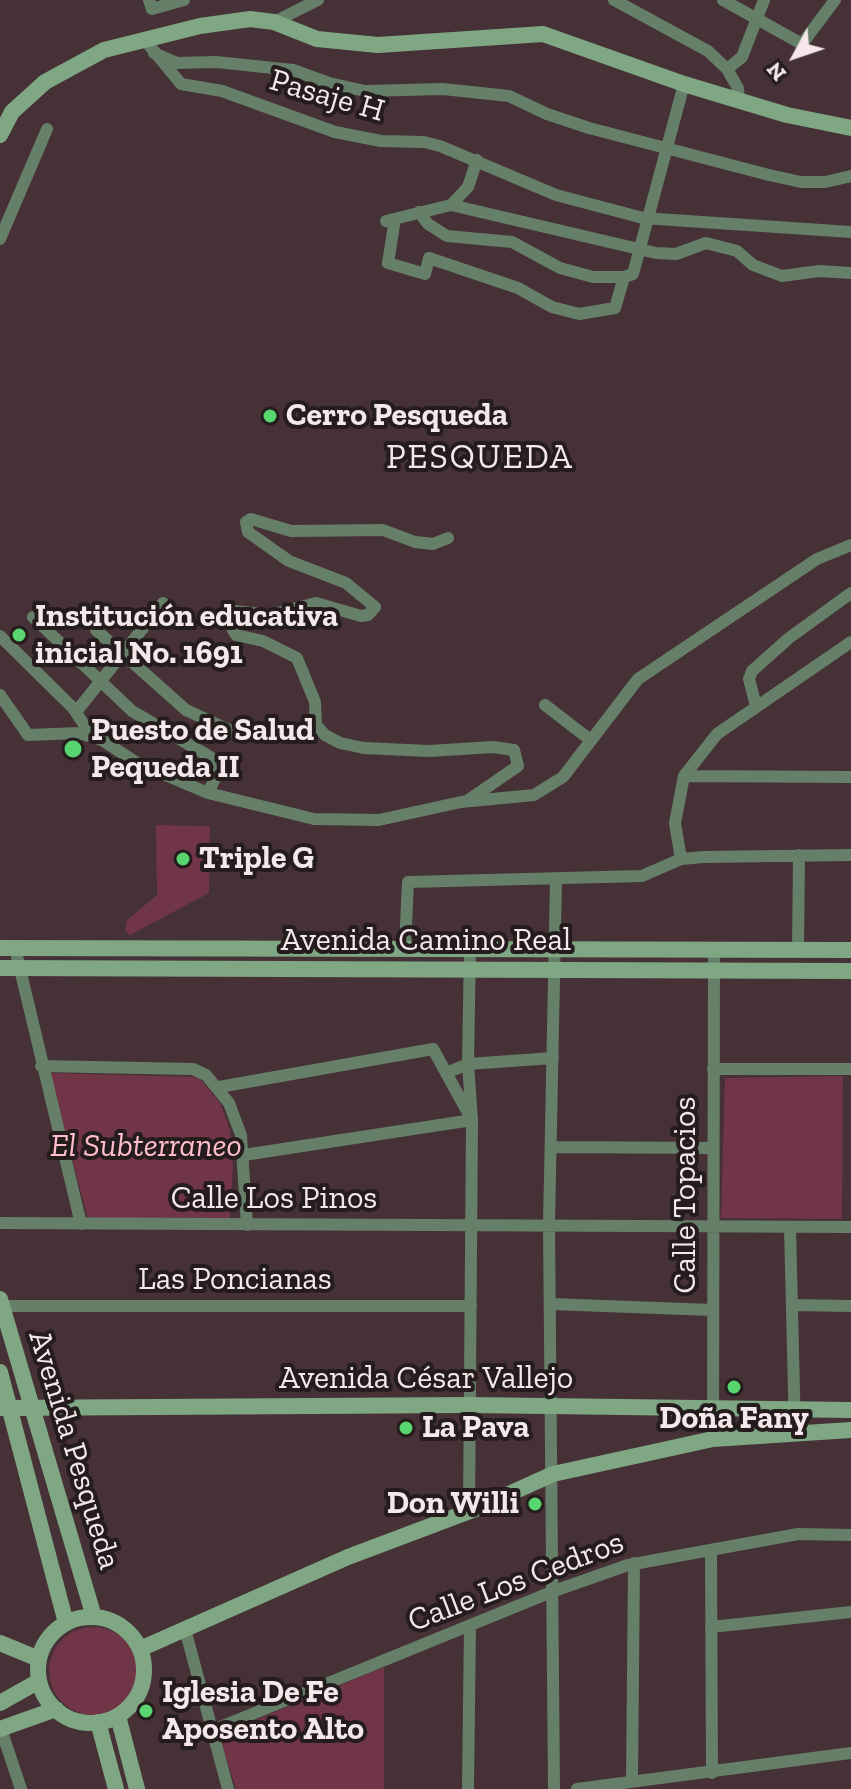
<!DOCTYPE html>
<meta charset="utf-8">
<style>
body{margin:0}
#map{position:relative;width:851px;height:1789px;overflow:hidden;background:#453136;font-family:"Zilla Slab",serif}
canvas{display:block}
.north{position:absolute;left:755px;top:16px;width:80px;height:80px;-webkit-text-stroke:6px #251c1e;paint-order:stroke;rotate:230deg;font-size:22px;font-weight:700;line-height:32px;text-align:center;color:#f5e7ea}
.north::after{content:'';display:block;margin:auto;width:28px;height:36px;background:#f5e7ea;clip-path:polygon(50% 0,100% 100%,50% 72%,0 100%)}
</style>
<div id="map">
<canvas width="851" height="1789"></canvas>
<div class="north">N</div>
</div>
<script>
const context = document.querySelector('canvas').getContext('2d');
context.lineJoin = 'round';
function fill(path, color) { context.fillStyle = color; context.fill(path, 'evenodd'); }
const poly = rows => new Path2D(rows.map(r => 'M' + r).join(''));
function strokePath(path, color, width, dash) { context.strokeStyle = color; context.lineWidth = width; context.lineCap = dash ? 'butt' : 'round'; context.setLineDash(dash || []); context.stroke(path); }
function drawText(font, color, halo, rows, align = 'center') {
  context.font = font + ' "Zilla Slab",serif'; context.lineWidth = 8; context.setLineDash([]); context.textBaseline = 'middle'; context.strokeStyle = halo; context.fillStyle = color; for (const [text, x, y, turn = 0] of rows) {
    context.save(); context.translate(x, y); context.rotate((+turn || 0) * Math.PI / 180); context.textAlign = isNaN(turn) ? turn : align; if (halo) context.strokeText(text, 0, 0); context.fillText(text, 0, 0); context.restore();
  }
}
const green = poly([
 [156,825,210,826,209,893,130,935,125,931,127,920,157,895],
 [49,1073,199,1077,220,1103,230,1130,233,1166,230,1219,88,1219],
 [843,1076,842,1219,721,1218,725,1078],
 '49 1671a44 44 0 1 1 88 0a44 44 0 1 1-88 0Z',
 [384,1667,384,1789,236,1789,221,1742,222,1734]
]);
const street = poly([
 [149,0,152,9,184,0],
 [614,0,708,51,727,69,738,88,739,100],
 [723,0,802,44,835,0],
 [274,22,318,0],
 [144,39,181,84,222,91,335,132,381,141,424,142,440,146,556,195,643,218,851,232],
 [154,53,177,63,216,62,293,70,329,83,365,91,443,89,509,96,547,114,589,128,769,175,801,182,825,182,851,176],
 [727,69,742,57,764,0],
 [451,205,656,253,676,254,706,243,737,251,753,265,782,276,819,271,851,273],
 [419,212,428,224,447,236,512,242,560,268,593,277,624,277],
 [395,219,388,263,425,274,429,258,518,288,552,307,579,314,615,308,624,277,633,274,684,84],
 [386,221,451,205,468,187,477,160],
 [0,239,47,129],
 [448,538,433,544,415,542,383,530,291,531,251,519,246,522,248,532,289,561,346,583,375,607,368,615,361,616,316,603,270,615,234,611,228,621,236,635,263,641,297,658,315,702,316,725,325,735,340,743,364,748,429,751,493,747,514,750,518,766,467,801],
 [33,617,132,711,222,764,208,793],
 [96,630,186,710,244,737],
 [0,636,73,708,93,738],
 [0,695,28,735,79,733,102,740,137,763,208,793,314,819,379,820,461,802,534,795,563,777,638,679,817,559,851,545],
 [545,705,589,739],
 [756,706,749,679,752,671,789,638,851,593],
 [76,712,163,603],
 [684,776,851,777],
 [681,859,675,823,684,776,717,734,851,642],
 [405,947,408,882,642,876,681,859,704,857,851,855],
 [15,948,81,1224],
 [798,950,799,855],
 [41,1066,193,1069,206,1075,229,1103,241,1135,247,1225],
 [713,1069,851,1069],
 [446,1073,468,1064,553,1058],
 [219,1087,433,1049,472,1120,244,1155],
 [551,1147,712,1148],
 [0,1223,851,1227],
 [790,1227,795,1433],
 [550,1304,712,1310],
 [792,1305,851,1306],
 [0,1306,471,1306],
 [713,1439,714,950],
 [469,1512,472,1120,468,1064,470,947],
 [711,1550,712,1773],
 [711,1627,851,1612],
 [185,1629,228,1789],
 [1,1729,21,1789],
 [213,1730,554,1591,628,1565,798,1534,851,1535],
 [632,1781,634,1563],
 [468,1789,470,1625],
 [554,1789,549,1225,556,880],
 [577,1789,851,1753]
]);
const secondary = poly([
 [0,135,12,112,45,82,104,50,200,26,250,19,274,22,317,39,378,45,543,34,684,84,787,115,851,128],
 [0,948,851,950],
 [0,968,851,971],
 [0,1299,94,1617],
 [0,1372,66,1623],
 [0,1408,469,1405,851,1410],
 '38 1670a53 53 0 1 1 106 0a53 53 0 1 1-106 0Z',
 [0,1643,39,1659],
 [140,1649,348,1557,478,1508,553,1474,713,1439,851,1430],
 [0,1703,39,1681],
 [118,1716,137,1789],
 [98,1722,116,1789],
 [0,1729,56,1709]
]);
const markers = [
 [270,416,8,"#59d56f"],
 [19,635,8,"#59d56f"],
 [73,749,10,"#59d56f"],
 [183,859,8,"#59d56f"],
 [734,1387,8,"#59d56f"],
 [406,1428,8,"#59d56f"],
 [535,1504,8,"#59d56f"],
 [146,1711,8,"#59d56f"]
];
const streetNames = [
 ["Pasaje H",327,96,16],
 ["Avenida Camino Real",426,941],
 ["Calle Topacios",686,1195,-90],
 ["Calle Los Pinos",274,1199],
 ["Las Poncianas",235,1280],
 ["Avenida César Vallejo",426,1379],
 ["Avenida Pesqueda",74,1450,73],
 ["Calle Los Cedros",516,1582,-21]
];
const poiNames = [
 ["Cerro Pesqueda",286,416],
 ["Institución educativa",35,617],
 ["inicial No. 1691",35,654],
 ["Puesto de Salud",91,731],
 ["Pequeda II",91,768],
 ["Triple G",199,859],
 ["Doña Fany",734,1419,"center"],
 ["La Pava",422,1428],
 ["Don Willi",519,1504,"right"],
 ["Iglesia De Fe",162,1693],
 ["Aposento Alto",162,1730]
];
const parkNames = [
 ["El Subterraneo",146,1147]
];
const neighbourhoodNames = [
 ["PESQUEDA",480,458]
];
fill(green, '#703547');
strokePath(street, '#667f68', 12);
strokePath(secondary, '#7fa783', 16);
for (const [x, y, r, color] of markers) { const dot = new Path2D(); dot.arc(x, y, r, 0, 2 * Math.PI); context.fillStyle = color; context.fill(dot); strokePath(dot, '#251c1e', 3); }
drawText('32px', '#f5e7ea', '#251c1e', streetNames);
drawText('bold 32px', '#f5e7ea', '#251c1e', poiNames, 'left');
drawText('italic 32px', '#ffbdce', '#251c1e', parkNames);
context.letterSpacing = '2px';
drawText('34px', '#f5e7ea', '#251c1e', neighbourhoodNames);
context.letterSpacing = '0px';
</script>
